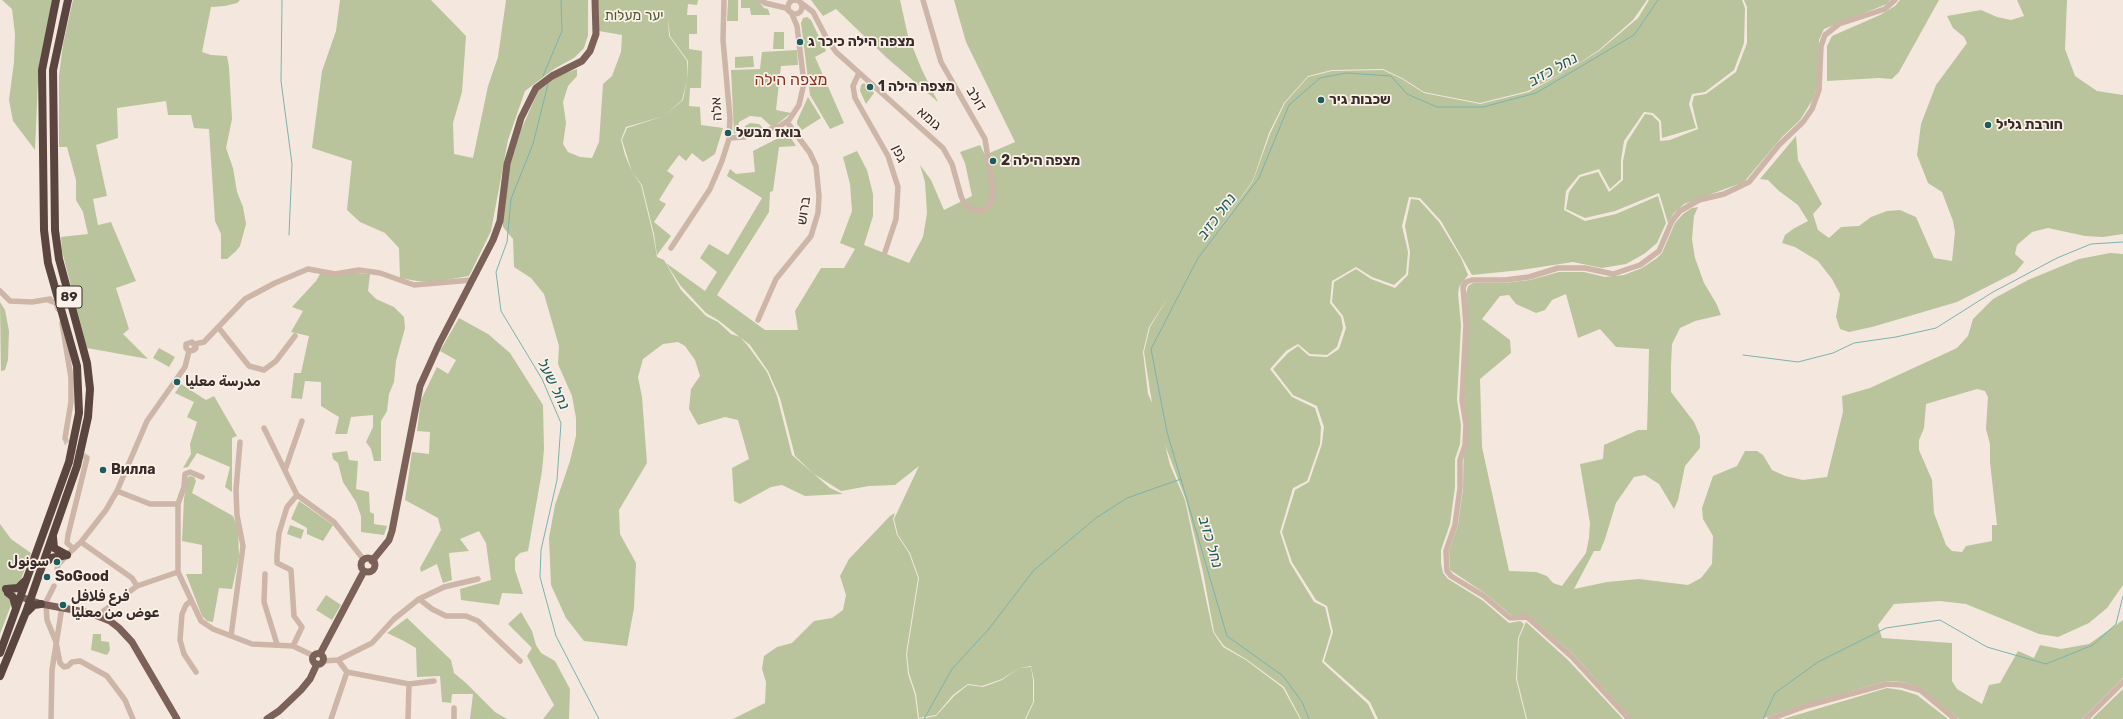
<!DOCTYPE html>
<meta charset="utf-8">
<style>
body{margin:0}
canvas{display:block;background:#f4e7dd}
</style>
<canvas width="2123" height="719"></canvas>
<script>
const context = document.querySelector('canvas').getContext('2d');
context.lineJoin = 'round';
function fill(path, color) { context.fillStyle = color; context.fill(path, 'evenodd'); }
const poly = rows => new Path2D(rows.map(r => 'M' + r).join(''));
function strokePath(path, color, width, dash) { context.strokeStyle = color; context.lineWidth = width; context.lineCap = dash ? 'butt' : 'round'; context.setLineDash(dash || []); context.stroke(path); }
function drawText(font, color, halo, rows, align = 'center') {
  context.font = font + ' Rubik,Cairo,"Noto Sans Hebrew",sans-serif'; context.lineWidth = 3.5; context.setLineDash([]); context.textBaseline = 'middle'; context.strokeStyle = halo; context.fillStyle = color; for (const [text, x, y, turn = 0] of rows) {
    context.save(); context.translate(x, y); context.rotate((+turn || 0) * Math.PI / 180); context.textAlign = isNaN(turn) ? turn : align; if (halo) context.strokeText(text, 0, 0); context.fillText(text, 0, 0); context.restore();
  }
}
const green = poly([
 [2,0,54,0,38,80,35,150,13,121,9,100,14,62,15,34,12,9],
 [73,0,240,0,237,3,225,6,211,7,202,52,211,55,227,56,229,67,232,119,226,148,233,168,237,192,243,207,246,224,240,246,236,251,227,259,221,259,221,234,215,221,209,129,194,128,191,115,168,115,166,101,117,108,118,138,96,145,107,196,93,199,98,225,111,222,136,281,116,288,129,329,123,334,148,359,87,348,62,251,61,237,88,234,83,212,76,200,76,180,67,147,59,147,59,76,63,44],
 [340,0,431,0,466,36,462,92,453,123,454,154,473,158,488,86,498,57,506,0,588,0,588,35,584,48,574,58,554,69,525,91,508,140,491,231,469,276,433,282,417,281,400,278,399,248,385,233,360,222,347,210,352,161,312,148,322,71,336,31],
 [598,0,698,0,697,5,688,4,687,15,697,15,697,34,689,34,689,49,702,51,701,88,690,88,689,106,700,107,701,125,723,128,715,154,703,162,692,153,686,161,679,155,667,171,674,176,659,200,666,204,654,222,671,236,657,255,654,234,642,185,632,172,622,140,627,128,664,116,683,100,687,80,688,61,670,36,668,19,669,36,687,61,687,80,682,100,664,116,626,127,621,140,625,155,632,172,641,185,653,234,657,257,664,260,681,290,706,316,718,322,731,334,740,337,748,346,767,372,777,396,792,455,830,488,843,494,805,496,782,485,771,487,740,504,734,501,732,468,749,459,738,420,725,417,698,425,689,409,691,389,700,376,695,360,685,346,678,342,663,344,643,359,638,377,642,397,647,463,619,510,620,534,636,563,634,608,627,646,584,641,566,618,551,585,549,538,555,505,570,461,576,436,576,418,572,396,558,364,559,346,544,294,531,278,514,267,513,239,503,227,503,204,510,166,521,130,540,87,557,76,577,69,577,76,568,86,563,102,566,123,563,144,568,152,580,157,592,158,599,142,603,84,612,76,621,52,622,35,599,31],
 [728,0,738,0,738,21,727,21],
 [741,0,758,0,764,8,768,9,770,15,751,15,750,8,741,8],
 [811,0,900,0,908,36,922,70,938,102,887,58,836,9,823,16],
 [954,0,1647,0,1633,20,1599,50,1570,69,1528,91,1480,103,1424,92,1402,78,1383,69,1332,70,1308,76,1284,103,1269,133,1253,180,1216,233,1253,181,1270,134,1285,103,1308,77,1332,71,1383,70,1402,79,1424,93,1480,104,1529,92,1570,69,1599,51,1638,18,1649,0,1742,0,1745,8,1744,43,1734,70,1705,92,1692,94,1689,104,1696,128,1662,138,1661,121,1653,113,1644,112,1624,141,1621,160,1621,179,1610,189,1599,169,1579,175,1566,191,1564,210,1585,221,1616,214,1658,196,1666,223,1657,243,1644,254,1626,264,1602,268,1573,262,1521,270,1472,275,1441,221,1420,198,1409,197,1402,226,1408,252,1406,274,1394,285,1372,277,1356,267,1332,281,1330,303,1341,317,1343,328,1337,347,1327,355,1310,354,1298,344,1286,351,1270,369,1292,397,1315,408,1321,427,1320,444,1307,481,1293,488,1280,532,1290,563,1314,602,1325,607,1331,632,1322,662,1368,704,1375,719,1301,719,1284,687,1246,659,1224,646,1214,632,1203,572,1186,500,1165,445,1170,465,1185,500,1213,632,1223,647,1246,660,1283,688,1300,719,1026,719,1034,702,1034,680,1031,666,1019,668,1002,679,982,686,968,684,953,695,936,715,919,718,916,694,909,673,907,654,919,578,910,553,898,535,894,519,919,466,895,485,869,486,841,491,814,474,795,456,780,398,768,371,750,345,718,320,706,313,680,285,666,263,705,291,717,272,700,258,709,244,728,255,762,198,727,176,730,169,736,174,755,172,753,151,788,133,796,146,779,147,773,191,770,192,769,212,717,295,765,330,798,330,795,311,821,268,844,268,855,249,840,243,852,211,850,184,843,157,857,151,867,170,873,194,873,216,864,245,909,263,923,237,927,213,925,182,920,165,931,180,944,210,972,196,965,163,960,152,980,145,985,155,1015,142,966,42],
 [1169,296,1150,327,1144,352,1152,403,1148,394,1143,352,1149,327],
 [1744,0,1890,0,1887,4,1824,29,1819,40,1818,84,1813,99,1800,120,1782,137,1744,182,1684,204,1674,213,1668,223,1659,193,1615,211,1585,218,1566,209,1569,192,1580,177,1598,172,1609,192,1623,180,1623,161,1627,142,1645,114,1652,115,1659,122,1660,141,1670,140,1698,129,1692,104,1694,96,1706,94,1736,72,1747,43,1747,7],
 [1900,0,1939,0,1899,72,1892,79,1879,78,1827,81,1827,46,1832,36,1880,15,1895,6],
 [2017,0,2067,0,2065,49,2075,76,2097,91,2123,95,2123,234,2103,237,2085,236,2048,228,2032,232,2017,245,2015,254,2024,262,2016,272,1957,302,1872,327,1849,332,1840,329,1836,317,1840,294,1832,279,1818,261,1795,247,1782,243,1785,235,1793,229,1808,221,1798,205,1779,191,1768,180,1760,179,1796,136,1798,160,1822,204,1813,214,1818,230,1829,238,1841,227,1859,226,1871,217,1887,211,1900,210,1916,217,1934,258,1952,261,1955,232,1953,221,1942,192,1928,183,1917,155,1921,124,1936,85,1967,43,1964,37,1953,28,1947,16,1981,10,1997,17,2011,20,2024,16],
 [807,17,811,20,826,51,815,57,844,123,830,129,810,95,801,23,803,18],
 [774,32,784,32,784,49,773,49],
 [797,50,798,65,781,66,776,110,791,113,776,125,771,126,761,117,750,116,739,122,737,132,734,134,731,70,760,69,762,52],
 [753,56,754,67,735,68,735,57],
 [864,83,874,93,866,104,860,91,861,85],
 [808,97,821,118,802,130,797,124,797,121],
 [750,123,759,124,764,129,744,134,745,126],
 [1411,199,1419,200,1439,222,1461,258,1468,275,1459,287,1458,294,1461,325,1457,400,1461,425,1460,444,1455,459,1455,487,1450,524,1441,550,1441,563,1443,573,1448,579,1482,600,1509,623,1520,621,1524,624,1518,638,1516,679,1526,719,1378,719,1370,702,1324,661,1333,632,1327,606,1316,600,1292,562,1282,532,1295,490,1309,482,1322,444,1324,427,1317,406,1293,395,1273,369,1288,353,1298,346,1309,356,1327,357,1339,349,1346,328,1343,316,1332,302,1334,282,1356,269,1371,279,1395,288,1408,275,1410,252,1405,226],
 [1698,207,1694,216,1692,239,1695,258,1704,283,1716,303,1721,315,1695,321,1680,328,1672,344,1671,365,1671,392,1694,422,1700,436,1700,448,1685,466,1678,500,1674,509,1659,484,1645,475,1634,477,1616,503,1605,539,1600,551,1594,551,1574,589,1607,582,1639,579,1688,585,1701,578,1712,564,1713,536,1703,519,1702,508,1713,476,1737,466,1745,451,1757,451,1763,455,1772,470,1785,476,1803,480,1827,477,1843,412,1842,396,1870,388,1957,348,1968,336,1973,319,1993,299,2028,280,2079,259,2110,253,2123,254,2123,585,2107,608,2089,623,2058,637,2039,634,1966,604,1940,601,1894,604,1878,625,1882,638,1952,643,1952,681,1957,689,1982,704,1989,685,2000,683,2018,651,2034,658,2040,645,2061,649,2089,644,2123,620,2123,678,2082,719,1959,719,1921,688,1903,682,1887,681,1805,704,1762,719,1632,719,1574,655,1528,615,1511,615,1486,594,1450,570,1449,551,1458,525,1463,489,1465,380,1468,325,1466,294,1468,286,1473,283,1505,283,1530,280,1559,272,1584,272,1605,277,1624,275,1642,268,1657,258,1662,253,1675,223,1683,214,1692,208],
 [1566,294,1578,338,1600,329,1616,347,1649,349,1648,397,1647,430,1638,430,1604,445,1603,459,1580,464,1590,523,1589,538,1586,553,1562,586,1553,583,1547,576,1536,572,1509,571,1482,447,1480,379,1511,353,1510,340,1482,319,1500,296,1509,295,1516,304,1536,313,1545,310,1552,300],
 [1977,389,1985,391,1988,397,1986,429,1990,444,1990,462,1997,525,1992,525,1992,541,1966,546,1962,552,1952,551,1946,545,1934,513,1932,480,1919,450,1919,440,1924,428,1926,404],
 [357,273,370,274,368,291,376,299,394,307,404,317,405,328,396,361,394,382,389,394,387,411,381,421,381,461,374,461,371,449,366,442,373,427,373,415,351,417,347,434,335,434,339,417,321,406,321,382,305,381,302,399,291,398,294,373,301,373,309,336,291,332,303,311,292,307,316,281,320,274],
 [0,302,5,310,9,331,8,360,5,370,1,371],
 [459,318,488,334,510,353,543,405,544,449,542,471,528,551,520,553,515,558,515,570,523,594,502,593,499,605,461,600,460,589,491,580,486,543,479,531,460,539,469,551,449,553,452,580,443,583,437,564,421,572,420,568,441,530,438,518,405,500,412,452,429,454,430,432,417,431,421,400,437,367,448,374,456,360,440,351],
 [159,348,175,357,169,367,153,358],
 [181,384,206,400,214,396,237,436,232,438,232,492,225,487,230,467,197,453,188,467,183,468,191,454,190,444,197,422,187,417,194,402,175,393],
 [347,451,349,460,358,461,356,489,369,492,370,512,374,514,374,524,387,526,384,535,361,532,361,516,356,502,343,482,338,463,333,459,332,453],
 [190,476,194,477,196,481,192,493,233,516,238,528,239,557,232,589,219,588,213,622,207,621,202,616,186,574,202,574,202,545,182,541,184,499,187,478],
 [299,501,333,525,323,541,307,534,307,528,291,519],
 [895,513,893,519,897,535,909,553,918,578,906,654,908,674,915,695,918,719,733,719,765,703,766,682,762,669,764,656,777,647,792,643,814,621,832,618,843,610,846,595,840,576,849,559,890,516],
 [0,524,11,539,31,553,0,634],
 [290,525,304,530,301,539,287,534],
 [326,595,341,605,332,620,316,610],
 [521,612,532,631,536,645,541,653,555,661,570,689,569,719,543,719,554,705,527,656,532,648,508,624],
 [407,618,451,660,454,673,466,683,495,712,507,719,470,719,473,694,452,694,451,703,442,702,440,676,417,677,416,648,402,640,387,633],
 [1526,622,1568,660,1623,719,1527,719,1517,679,1519,638],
 [93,634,101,634,101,641,109,642,110,650,107,655,91,650],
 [1031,667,1033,680,1033,702,1025,719,919,719,936,716,954,696,968,685,983,687,1002,680,1019,668],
 [1887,688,1901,690,1917,695,1948,719,1783,719],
 [2123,689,2123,719,2092,719,2096,715]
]);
const stream = poly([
 [282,0,281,81,292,164,289,235],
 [543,76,562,31,561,0],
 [548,84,533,144,511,199,507,242,496,272,501,311,542,379,561,423,557,480,541,550,540,577,556,636,599,719],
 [1743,355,1798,362,1833,353,1854,343,1896,337,1936,328,1993,292,2057,258,2091,244,2123,242],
 [924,719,952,669,988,630,1034,570,1096,518,1127,498,1181,479],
 [1309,719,1302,702,1283,676,1227,636,1167,432,1151,349,1198,258,1259,178,1289,105,1320,78,1346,73,1391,76,1407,94,1437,107,1483,107,1536,93,1634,35,1658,0],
 [1763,719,1775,693,1818,662,1886,628,1940,620,1987,647,2046,664,2093,645,2116,624,2123,596]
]);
const minorTunnel = poly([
 [65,438,67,443,87,458]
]);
const minor = poly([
 [761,0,765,3,786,8,789,11],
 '788 7a7 7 0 1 1 14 0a7 7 0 1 1-14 0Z',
 [800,2,813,12,827,39,836,52,943,148,952,164,961,196,965,205,973,210,984,210,991,203,993,191,985,139,941,62,923,0],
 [859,73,853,86,855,98,888,156,898,187,896,219,885,252],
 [729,138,745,137,780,126,789,120,799,105,804,83,797,26,791,12],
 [671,248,710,189,722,161,729,139,730,118,723,40,724,0],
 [0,291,10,301,32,302,50,299],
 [48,300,56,303,58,309],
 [758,320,776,279,811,236,818,213,819,196,816,166,810,153,787,122],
 [62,323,71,378,71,402,65,438],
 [218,327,249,366,264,370,276,361,295,336],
 [195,344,204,342,245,299,275,283,308,269,335,274,359,270,380,273,414,285,472,280],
 [264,428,297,495,334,522,364,560],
 [285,470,302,421],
 [202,477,190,472,185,474,184,487,178,504,178,572,201,621,213,629,252,644,293,646,314,656],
 [117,491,150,504,178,504],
 [81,542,132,578,137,586],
 [74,549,67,543,68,535,87,458],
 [57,571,58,565,67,555,81,542,106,510,117,491,147,421,185,367,189,351,186,348,186,344,192,342,196,348,194,350,189,351],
 [265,574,264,602,277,644],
 [419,599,432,609,446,616,466,616,478,621,520,661],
 [191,601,186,605,182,614,180,640,184,654,196,672],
 [46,602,54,586],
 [46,605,47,620,56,642,60,663,64,667,68,666,72,662,80,661,107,676,125,700,133,719],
 [97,616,137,586,178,572],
 [231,636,243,546,237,515,236,490,240,442],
 [293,646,302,627,294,616,291,570,277,563,277,555,279,533,287,507,297,495],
 [338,660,347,672,409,684,434,681],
 [323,661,338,660,372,643,394,619,419,599,444,587,478,579],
 [51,719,52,670,62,607],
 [331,719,347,672],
 [408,719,409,684],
 [454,719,454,708],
 [1629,719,1572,657,1527,617,1510,618,1484,596,1451,576,1447,571,1446,551,1455,525,1460,488,1460,460,1465,445,1466,425,1462,400,1466,325,1463,287,1466,282,1472,280,1505,280,1529,277,1558,268,1585,268,1613,274,1640,265,1659,251,1672,221,1680,211,1699,200,1724,194,1749,182,1779,145,1803,122,1812,109,1819,90,1821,46,1825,35,1839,24,1885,9,1895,0],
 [1770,719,1806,706,1887,684,1902,685,1920,690,1955,719],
 [2086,719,2123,682]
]);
const major = poly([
 '361 565a7 7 0 1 1 14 0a7 7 0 1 1-14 0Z',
 [372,561,389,540,392,531,420,386,439,344,493,240,500,221,507,164,521,118,536,88,552,76,582,61,590,51,596,34,595,0],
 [21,597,41,604,90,613,110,621,119,628,132,642,177,719],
 '312.5 659a5.5 5.5 0 1 1 11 0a5.5 5.5 0 1 1-11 0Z',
 [320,654,364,571],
 [267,719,279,711,301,690,310,679,317,664]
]);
const highway = poly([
 [53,537,54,548,67,555],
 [43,565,51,558,67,555],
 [6,589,18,588,26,580],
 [8,593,13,597,16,608],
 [27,612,34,605,41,604],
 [0,653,69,462,79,413,77,366,48,263,44,230,42,70,56,0],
 [0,676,26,612,77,466,88,417,90,389,87,363,59,259,55,230,53,70,68,0]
]);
const markers = [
 [800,42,4,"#1b5d5c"],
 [870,87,4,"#1b5d5c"],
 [1321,100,4,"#1b5d5c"],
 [1988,125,4,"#1b5d5c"],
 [728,133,4,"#1b5d5c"],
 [993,161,4,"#1b5d5c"],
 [177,382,4,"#1b5d5c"],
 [103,470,4,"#1b5d5c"],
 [57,562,4,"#1b5d5c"],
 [47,577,4,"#1b5d5c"],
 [63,605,4,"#1b5d5c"]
];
const shields = [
 [69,297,26]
];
const shieldNames = [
 ["89",69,297]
];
const parkNames = [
 ["יער מעלות",634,16]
];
const poiNames = [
 ["מצפה הילה כיכר ג",808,42],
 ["מצפה הילה 1",878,87],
 ["שכבות גיר",1329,100],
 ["חורבת גליל",1996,125],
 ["בואז מבשל",736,133],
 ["מצפה הילה 2",1001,161],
 ["مدرسة معليا",185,382],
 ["Вилла",111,470],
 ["سونول",49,562,"right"],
 ["SoGood",55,577],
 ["فرع فلافل",71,597],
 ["عوض من معليا",71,613]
];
const streetNames = [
 ["דולב",976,99,59],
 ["אלה",717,109,-94],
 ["גומא",929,119,41],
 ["גפן",899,154,66],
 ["ברוש",804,211,-81]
];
const waterNames = [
 ["נחל כזיב",1553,70,-29],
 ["נחל כזיב",1217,217,-53],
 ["נחל שעל",553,384,64],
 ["נחל כזיב",1210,542,74]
];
const quarterNames = [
 ["מצפה הילה",791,80]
];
fill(green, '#b9c49c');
strokePath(stream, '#7ab2b0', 1);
strokePath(minorTunnel, '#cfc2b9', 5.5, [5.5, 3]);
strokePath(minor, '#cdb5a8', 5.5);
strokePath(major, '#7c6159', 7);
strokePath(highway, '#5a453f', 8);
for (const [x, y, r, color] of markers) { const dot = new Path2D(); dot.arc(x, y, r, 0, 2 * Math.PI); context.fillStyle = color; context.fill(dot); strokePath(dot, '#fbf1e9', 1.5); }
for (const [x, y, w] of shields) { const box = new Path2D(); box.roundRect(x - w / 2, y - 11, w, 22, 3); context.fillStyle = '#fbf1e9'; context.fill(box); strokePath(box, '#392c28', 1); }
drawText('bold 13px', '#392c28', null, shieldNames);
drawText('14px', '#4b592b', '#fbf1e9', parkNames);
drawText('bold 14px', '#392c28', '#fbf1e9', poiNames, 'left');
drawText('14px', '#392c28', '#fbf1e9', streetNames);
drawText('italic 15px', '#1b5d5c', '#fbf1e9', waterNames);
drawText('16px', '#8c2e1d', '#fbf1e9', quarterNames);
</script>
